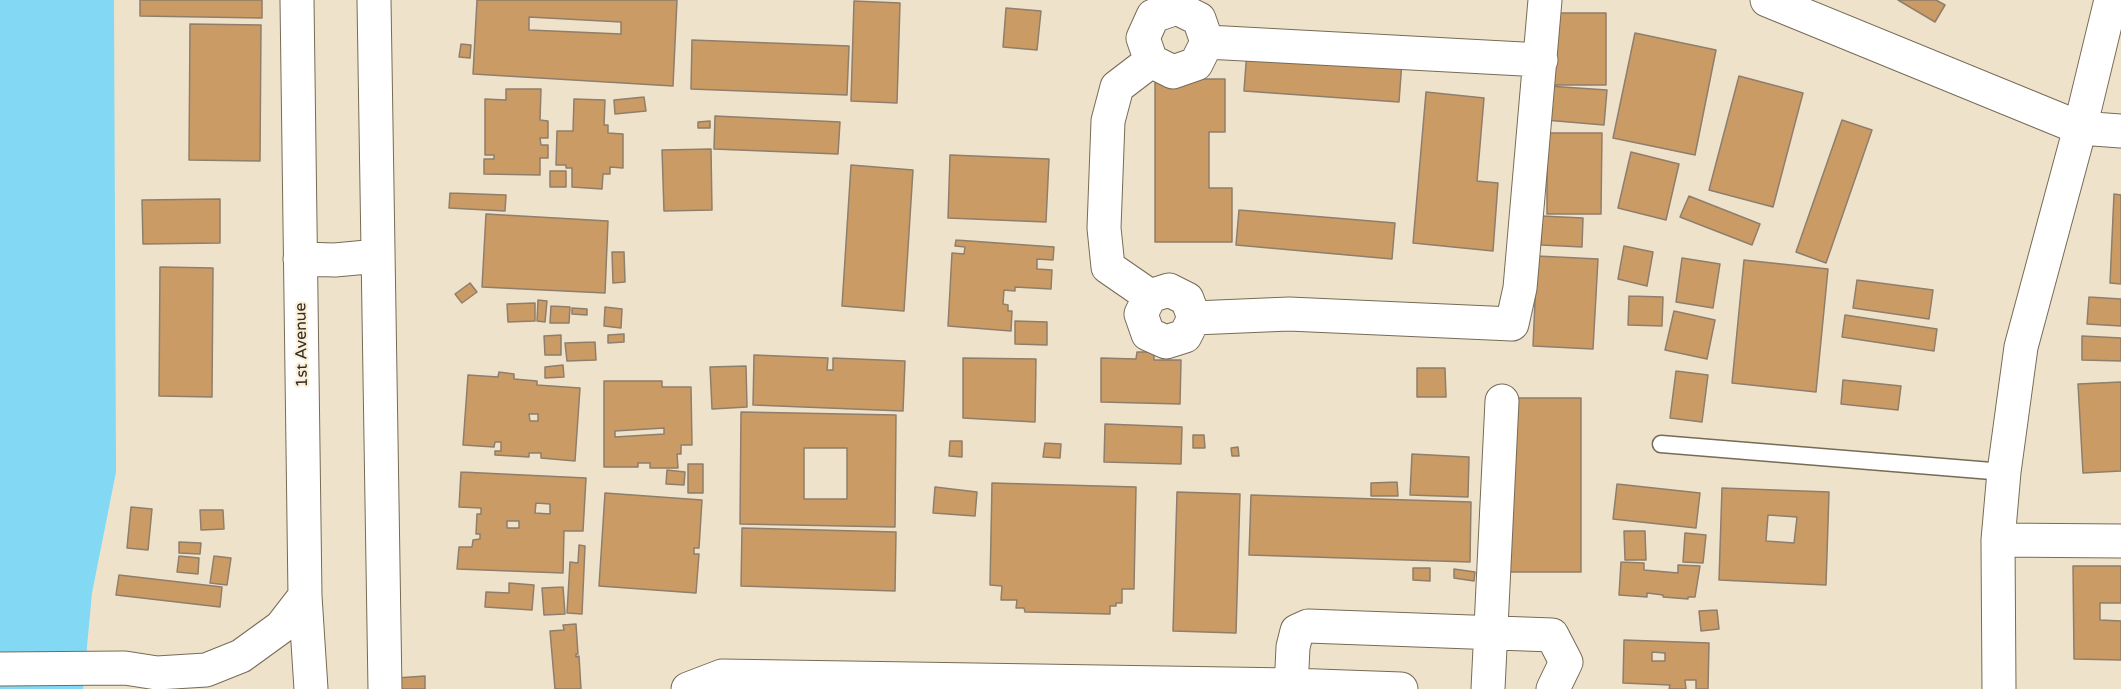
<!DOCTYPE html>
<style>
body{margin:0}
canvas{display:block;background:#efe2cb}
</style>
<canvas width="2121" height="689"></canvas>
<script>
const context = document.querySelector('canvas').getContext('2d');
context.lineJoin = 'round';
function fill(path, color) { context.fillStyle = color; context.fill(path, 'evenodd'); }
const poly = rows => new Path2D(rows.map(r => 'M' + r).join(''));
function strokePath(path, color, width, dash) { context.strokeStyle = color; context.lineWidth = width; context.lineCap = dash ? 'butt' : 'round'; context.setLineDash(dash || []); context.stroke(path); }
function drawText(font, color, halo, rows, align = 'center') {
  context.font = font + ' "Varela Round",sans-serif'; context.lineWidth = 4.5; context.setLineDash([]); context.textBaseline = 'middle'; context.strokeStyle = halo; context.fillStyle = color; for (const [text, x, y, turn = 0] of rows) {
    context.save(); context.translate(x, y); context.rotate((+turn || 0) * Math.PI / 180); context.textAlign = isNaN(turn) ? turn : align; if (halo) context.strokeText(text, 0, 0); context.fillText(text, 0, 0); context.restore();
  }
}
const water = poly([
 [0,0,114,0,116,472,92,593,83,689,0,689]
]);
const building = poly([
 [140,0,262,0,262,18,140,16,140,0],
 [477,0,677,0,673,86,473,74,477,0],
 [529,17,621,22,621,34,529,30,529,17],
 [1898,0,1936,0,1945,5,1935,22,1898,0],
 [854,1,900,3,897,103,851,101,854,1],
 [1006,8,1041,11,1037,50,1003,47,1006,8],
 [1554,13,1606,13,1606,85,1554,85,1554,13],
 [190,24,261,25,260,161,189,160,190,24],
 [1635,33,1716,50,1695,155,1613,138,1635,33],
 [692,40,849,46,847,95,691,89,692,40],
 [461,44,471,45,470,58,459,57,461,44],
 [1247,50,1402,61,1399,102,1244,91,1247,50],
 [1739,76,1803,93,1773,207,1709,190,1739,76],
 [1155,79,1225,79,1225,132,1209,132,1209,188,1232,188,1232,242,1155,242,1155,79],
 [1548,86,1607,90,1604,125,1545,120,1548,86],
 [506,89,541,89,540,120,548,121,548,138,540,138,541,145,548,145,548,158,540,158,540,175,484,174,484,159,494,159,494,155,485,155,485,99,506,100,506,89],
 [1426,92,1484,98,1477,181,1498,183,1493,251,1413,243,1426,92],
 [644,97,646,111,615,114,614,100,644,97],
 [574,99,605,100,604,125,608,125,608,133,623,134,623,168,610,167,610,174,603,174,602,189,572,187,572,168,566,168,566,165,556,165,557,131,573,131,574,99],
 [715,116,840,122,838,154,714,149,715,116],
 [1842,120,1872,130,1826,263,1796,252,1842,120],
 [710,121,710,128,698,128,698,122,710,121],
 [1547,133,1602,133,1601,214,1547,214,1547,133],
 [711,149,712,210,664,211,662,150,711,149],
 [1631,152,1679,164,1666,220,1618,208,1631,152],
 [950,155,1049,159,1046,222,948,218,950,155],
 [851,165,913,170,904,311,842,306,851,165],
 [550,171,566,171,566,187,550,187,550,171],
 [450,193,506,195,505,211,449,208,450,193],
 [2114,194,2121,195,2121,284,2110,283,2114,194],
 [1689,196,1760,224,1752,245,1680,217,1689,196],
 [220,199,220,243,143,244,142,200,220,199],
 [1239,210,1395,223,1392,259,1236,245,1239,210],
 [486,214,608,221,605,293,482,287,486,214],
 [1542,216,1583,218,1582,247,1541,245,1542,216],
 [956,240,1054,247,1053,260,1037,259,1037,269,1052,270,1051,289,1015,287,1015,291,1004,290,1003,304,1008,305,1008,311,1012,311,1011,331,948,326,952,253,964,254,965,247,955,246,956,240],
 [1624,246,1653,252,1647,286,1618,279,1624,246],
 [612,252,624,252,625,282,613,283,612,252],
 [1537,256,1598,259,1593,349,1533,346,1537,256],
 [1682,258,1720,264,1713,308,1676,302,1682,258],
 [1744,260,1828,269,1816,392,1732,383,1744,260],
 [160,267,213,268,212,397,159,396,160,267],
 [1857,280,1933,290,1929,319,1853,308,1857,280],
 [470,283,477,292,462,303,455,294,470,283],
 [1629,296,1663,297,1662,326,1628,325,1629,296],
 [2089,297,2121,299,2121,326,2087,324,2089,297],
 [538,300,547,301,545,322,537,321,538,300],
 [535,303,535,321,508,322,507,304,535,303],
 [551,306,570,307,569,323,550,323,551,306],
 [605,307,622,309,621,328,604,326,605,307],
 [572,308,587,309,587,315,572,314,572,308],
 [1674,311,1715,320,1707,359,1665,350,1674,311],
 [1845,315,1937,329,1934,351,1842,337,1845,315],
 [1015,321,1047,322,1047,345,1015,344,1015,321],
 [624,334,624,342,608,343,608,335,624,334],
 [561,335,561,355,545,355,544,336,561,335],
 [2082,336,2121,338,2121,361,2082,360,2082,336],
 [595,342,596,360,567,361,565,343,595,342],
 [1137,352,1154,352,1154,360,1181,360,1180,404,1101,402,1101,358,1136,359,1137,352],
 [754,355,828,358,827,370,833,370,833,358,905,361,903,411,753,405,754,355],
 [963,358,1036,359,1035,422,963,418,963,358],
 [563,365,564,377,545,378,545,367,563,365],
 [746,366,747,407,712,409,710,367,746,366],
 [1417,368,1445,368,1446,397,1417,397,1417,368],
 [1676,371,1708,375,1702,422,1670,418,1676,371],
 [499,372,514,374,514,379,537,381,537,385,580,388,575,461,541,458,541,453,529,453,529,457,495,455,495,451,501,451,501,442,495,442,494,447,463,445,468,375,498,377,499,372],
 [529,414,538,414,538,421,530,421,529,414],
 [1843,380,1901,386,1898,410,1841,404,1843,380],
 [604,381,662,381,662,387,691,387,692,445,681,445,681,454,677,454,678,468,650,468,650,463,638,463,638,467,604,467,604,381],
 [664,428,664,434,615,437,615,431,664,428],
 [2121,382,2121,471,2083,473,2078,384,2121,382],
 [1510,398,1581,398,1581,572,1510,572,1510,398],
 [741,412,896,415,895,527,740,524,741,412],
 [804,448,847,448,847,499,804,499,804,448],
 [1105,424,1182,427,1181,464,1104,462,1105,424],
 [1193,435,1204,435,1205,448,1193,448,1193,435],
 [950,441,962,441,962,457,949,456,950,441],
 [1045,443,1061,444,1060,458,1043,457,1045,443],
 [1238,447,1239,456,1232,456,1231,448,1238,447],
 [1412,454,1469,457,1468,497,1410,495,1412,454],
 [688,464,703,464,703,493,688,493,688,464],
 [667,470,685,472,684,485,666,484,667,470],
 [461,472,586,478,583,531,564,531,563,573,457,569,459,547,472,547,473,540,480,539,480,534,476,534,477,514,481,514,481,508,459,507,461,472],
 [536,503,550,504,550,514,535,513,536,503],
 [507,521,519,521,519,528,507,528,507,521],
 [1397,482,1398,496,1371,496,1371,483,1397,482],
 [992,483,1136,487,1134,589,1122,589,1122,603,1116,603,1116,606,1110,606,1110,614,1025,612,1024,608,1016,608,1017,600,1001,600,1002,586,990,585,992,483],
 [1617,484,1700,493,1696,528,1613,519,1617,484],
 [935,487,977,492,975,516,933,513,935,487],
 [1722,488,1829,492,1826,585,1719,580,1722,488],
 [1768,515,1797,517,1794,543,1766,541,1768,515],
 [1177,492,1240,494,1236,633,1173,631,1177,492],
 [605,493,702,500,699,548,694,548,694,554,699,554,696,593,599,586,605,493],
 [1251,495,1471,502,1470,562,1249,555,1251,495],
 [131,507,152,509,148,550,127,548,131,507],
 [200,510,223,510,224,529,201,530,200,510],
 [742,528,896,532,895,591,741,586,742,528],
 [1624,531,1645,531,1646,560,1625,560,1624,531],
 [1685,533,1706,535,1703,563,1683,562,1685,533],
 [179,542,201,543,200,554,179,553,179,542],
 [579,545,585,546,582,614,567,613,570,562,578,563,579,545],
 [179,556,199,558,198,574,177,572,179,556],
 [214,556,231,558,227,585,210,583,214,556],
 [1621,562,1644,563,1644,570,1678,573,1678,565,1700,566,1695,597,1688,597,1688,599,1663,597,1663,595,1647,593,1647,597,1619,595,1621,562],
 [2073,566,2121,566,2121,603,2100,603,2100,620,2121,621,2121,660,2074,659,2073,566],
 [1413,568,1430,568,1430,581,1413,580,1413,568],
 [1454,569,1475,572,1474,581,1454,578,1454,569],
 [119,575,222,587,220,607,116,595,119,575],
 [509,583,534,585,532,610,485,607,486,592,509,593,509,583],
 [563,587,565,614,544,615,542,588,563,587],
 [1717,610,1719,629,1701,631,1699,611,1717,610],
 [576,624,578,654,576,654,576,657,579,656,581,689,555,689,550,631,564,630,563,625,576,624],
 [1624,640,1709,643,1708,689,1696,689,1696,680,1685,680,1686,689,1669,689,1670,685,1623,683,1624,640],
 [1652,652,1665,653,1665,661,1652,661,1652,652],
 [425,676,425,689,382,689,382,679,425,676]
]);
const lane = poly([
 [1661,444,2004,472]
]);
const street = poly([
 [1767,0,2080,128,2121,131],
 [1177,8,1199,19,1207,42,1196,64,1173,72,1151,61,1143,38,1153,16,1177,8],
 [1207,42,1541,60],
 [1169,290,1187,299,1194,318,1185,336,1166,342,1148,334,1141,314,1150,296,1169,290],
 [1150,296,1108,267,1104,228,1108,121,1117,87,1151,61],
 [1194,318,1289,314,1512,324,1520,288,1545,0],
 [1998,540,2121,541],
 [688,689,722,676,1291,685,1401,689],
 [1291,689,1293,647,1297,631,1308,626,1552,635,1566,662,1553,689],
 [1488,689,1502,401],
 [1999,689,1998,540,2004,472,2021,347,2080,128,2111,0]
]);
const secondary = poly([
 [297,0,305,596,311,689],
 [374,0,385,689],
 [300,259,335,260,378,256],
 [0,669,125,668,157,673,206,670,241,656,281,627,305,596]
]);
const streetNames = [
 ["1st Avenue",302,345,-91]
];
fill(water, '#83d8f3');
fill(building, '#cb9b66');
strokePath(building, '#8f7e6b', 1.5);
strokePath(lane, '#776b56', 19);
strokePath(street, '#776b56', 35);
strokePath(secondary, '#776b56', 35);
strokePath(lane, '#fff', 16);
strokePath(street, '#fff', 33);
strokePath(secondary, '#fff', 33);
drawText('16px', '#312c23', '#fcefd8', streetNames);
</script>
